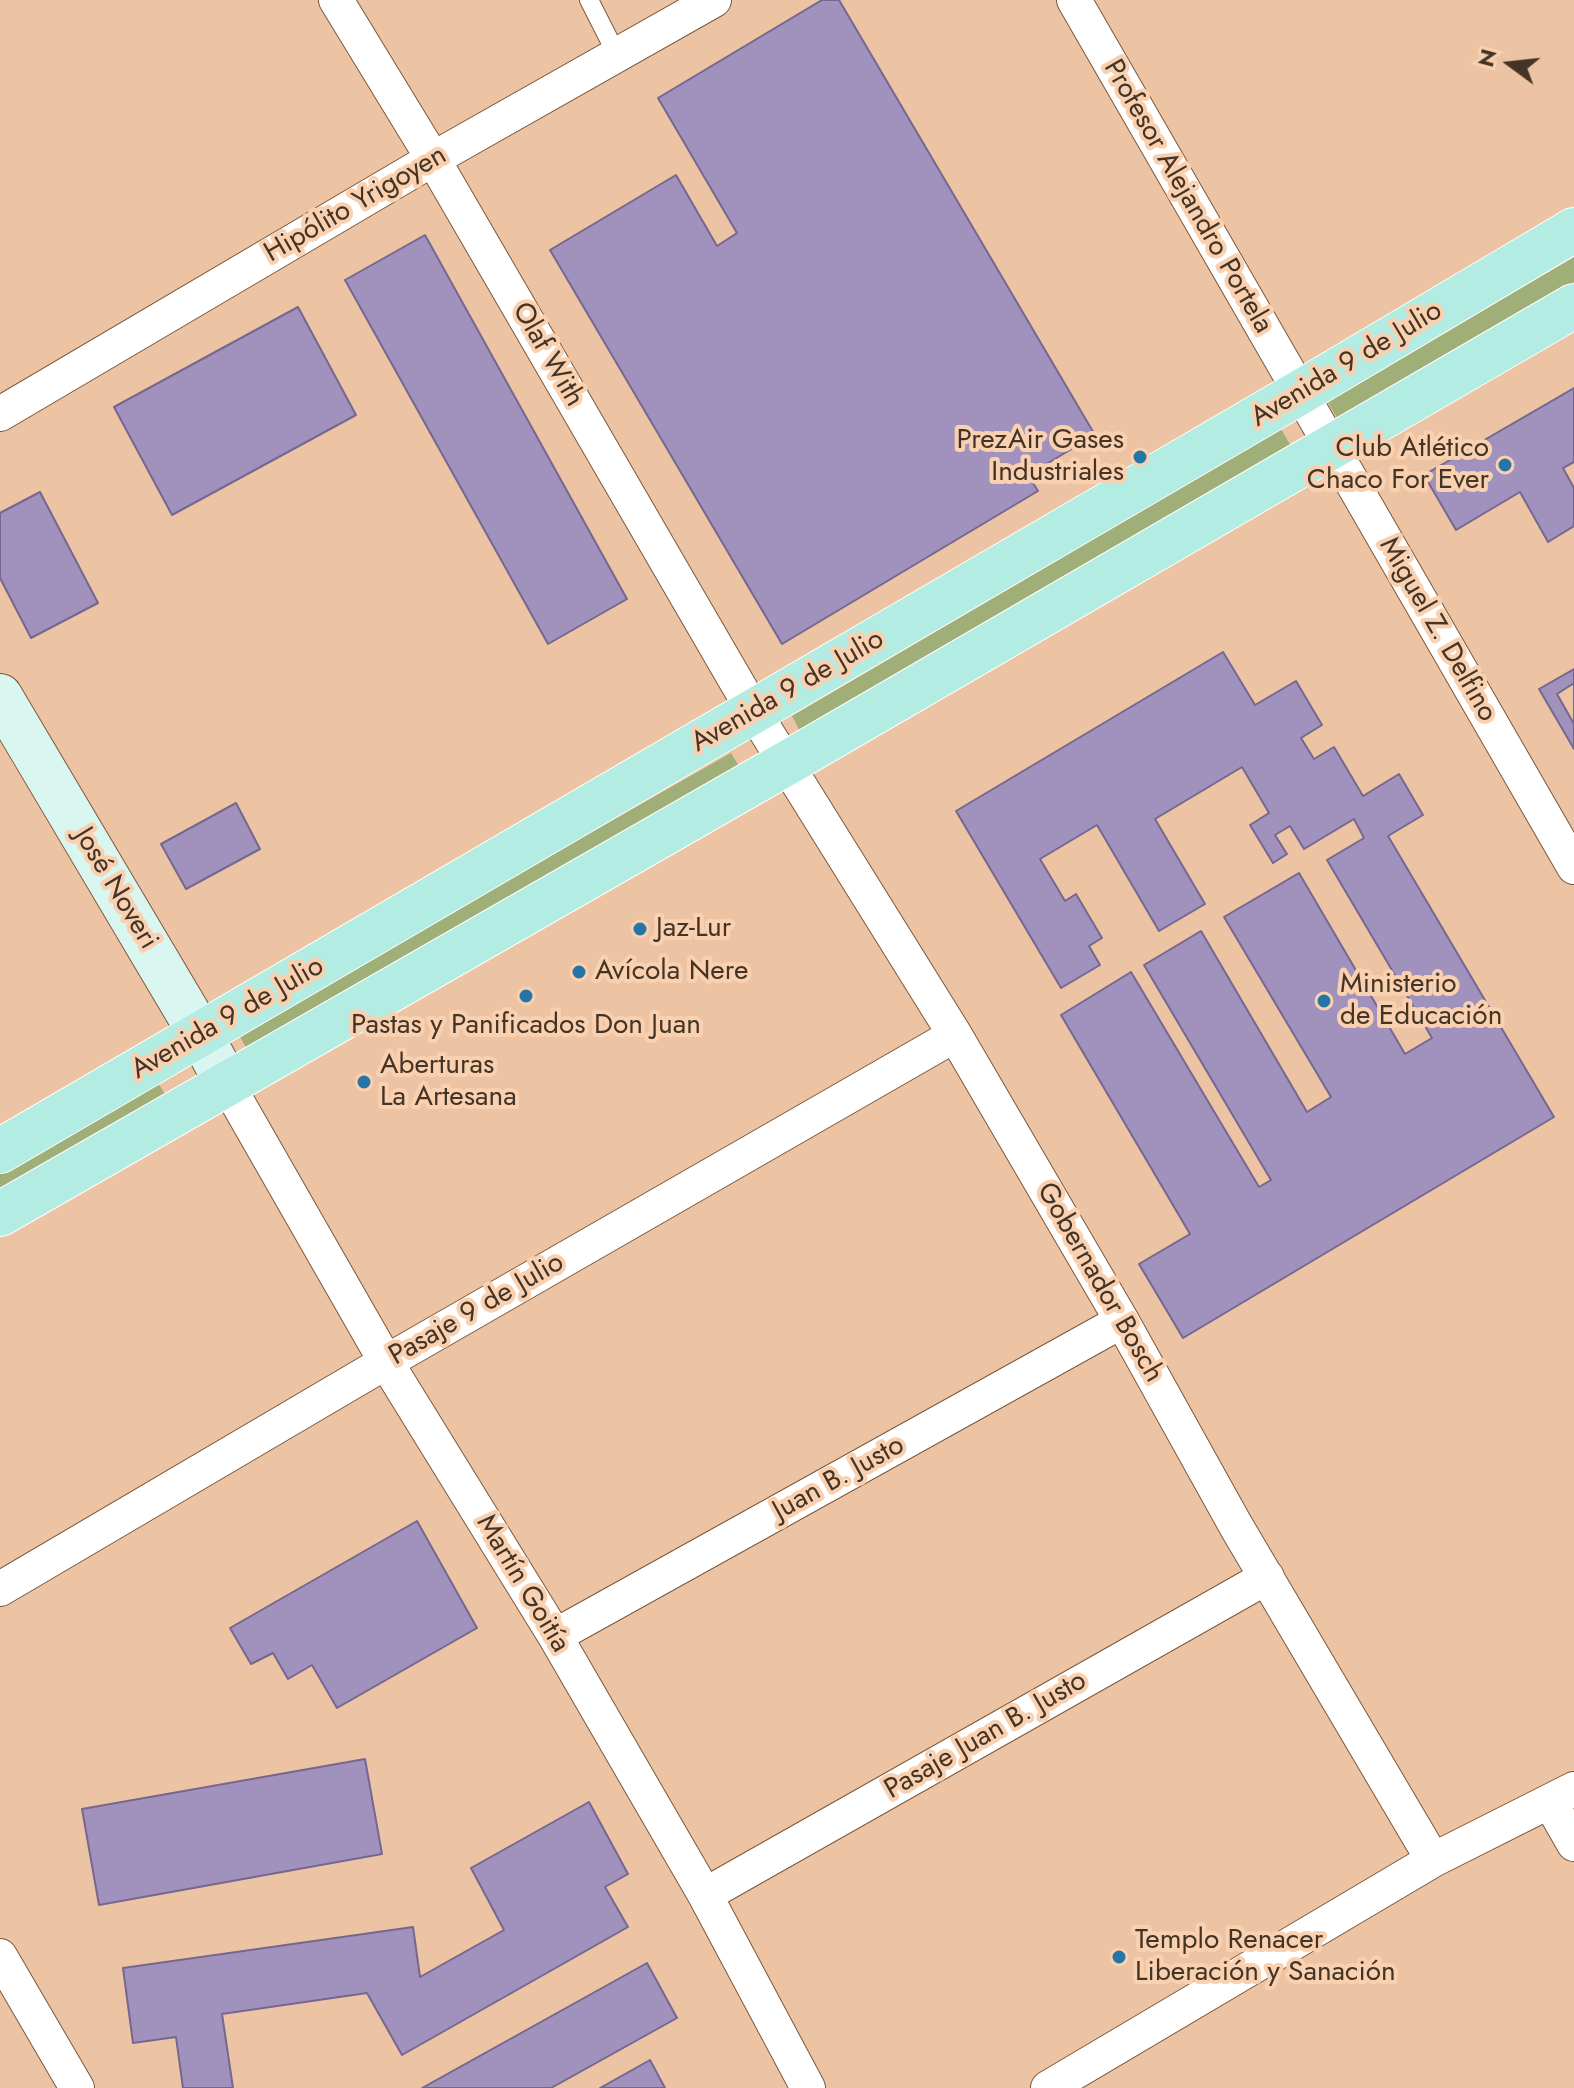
<!DOCTYPE html>
<meta charset="utf-8">
<style>
body{margin:0}
#map{position:relative;width:1574px;height:2088px;overflow:hidden;background:#edc4a3;font-family:Jost,sans-serif}
canvas{display:block}
.north{position:absolute;left:1470px;top:24px;width:80px;height:80px;-webkit-text-stroke:6px #fad1b0;paint-order:stroke;rotate:285deg;font-size:22px;font-weight:700;line-height:32px;text-align:center;color:#443426}
.north::after{content:'';display:block;margin:auto;width:28px;height:36px;background:#443426;clip-path:polygon(50% 0,100% 100%,50% 72%,0 100%)}
</style>
<div id="map">
<canvas width="1574" height="2088"></canvas>
<div class="north">N</div>
</div>
<script>
const context = document.querySelector('canvas').getContext('2d');
context.lineJoin = 'round';
function fill(path, color) { context.fillStyle = color; context.fill(path, 'evenodd'); }
const poly = rows => new Path2D(rows.map(r => 'M' + r).join(''));
function strokePath(path, color, width, dash) { context.strokeStyle = color; context.lineWidth = width; context.lineCap = dash ? 'butt' : 'round'; context.setLineDash(dash || []); context.stroke(path); }
function drawText(font, color, halo, rows, align = 'center') {
  context.font = font + ' Jost,sans-serif'; context.lineWidth = 8; context.setLineDash([]); context.textBaseline = 'middle'; context.strokeStyle = halo; context.fillStyle = color; for (const [text, x, y, turn = 0] of rows) {
    context.save(); context.translate(x, y); context.rotate((+turn || 0) * Math.PI / 180); context.textAlign = isNaN(turn) ? turn : align; if (halo) context.strokeText(text, 0, 0); context.fillText(text, 0, 0); context.restore();
  }
}
const green = poly([
 [1574,257,1574,282,1339,421,1327,401],
 [1281,429,1292,448,802,735,792,716],
 [731,753,742,771,248,1051,238,1033],
 [156,1079,166,1096,0,1193,0,1170]
]);
const building = poly([
 [822,0,839,0,1095,435,1028,475,1038,491,782,644,550,250,676,175,717,246,737,233,658,98,822,0],
 [425,235,627,599,548,644,345,280,425,235],
 [298,307,356,415,172,515,114,407,298,307],
 [1574,388,1574,462,1563,468,1574,488,1574,526,1548,542,1520,492,1456,530,1424,475,1574,388],
 [40,492,98,603,31,638,0,578,0,513,40,492],
 [1223,652,1255,705,1296,681,1322,725,1301,738,1314,759,1334,747,1363,796,1399,774,1423,815,1388,836,1554,1117,1183,1338,1139,1264,1190,1234,1061,1015,1131,972,1259,1187,1271,1180,1144,965,1201,931,1307,1112,1331,1097,1224,917,1299,873,1405,1054,1432,1038,1327,860,1364,838,1354,819,1304,849,1290,826,1275,835,1287,854,1273,863,1250,825,1269,813,1242,767,1155,819,1205,904,1159,931,1097,825,1040,859,1065,901,1076,894,1102,938,1089,946,1100,965,1061,988,956,811,1223,652],
 [1574,669,1574,749,1539,689,1574,669],
 [1574,683,1574,724,1557,694,1574,683],
 [236,803,260,849,186,889,161,844,236,803],
 [417,1521,477,1628,337,1708,312,1665,288,1679,273,1653,251,1664,230,1628,417,1521],
 [365,1759,382,1854,99,1905,82,1809,365,1759],
 [589,1802,628,1874,605,1887,628,1927,402,2055,367,1993,222,2014,233,2088,183,2088,176,2037,133,2043,123,1968,413,1927,420,1977,504,1930,471,1868,589,1802],
 [647,1963,677,2018,551,2088,422,2088,647,1963],
 [650,2060,665,2088,600,2088,650,2060]
]);
const lane = poly([
 [589,0,617,55]
]);
const street = poly([
 [336,0,433,159,754,712,955,1035,1122,1321,1236,1526,1433,1860],
 [1074,0,1574,867],
 [0,414,433,159,714,0],
 [227,1084,386,1362,555,1636,705,1895,808,2088],
 [0,1589,386,1362,955,1035],
 [555,1636,1122,1321],
 [1550,1802,1574,1844],
 [705,1895,1267,1577],
 [0,1956,77,2088],
 [1048,2088,1433,1860,1574,1789]
]);
const secondary = poly([
 [0,696,201,1035,227,1084]
]);
const primary = poly([
 [0,1151,1299,393,1574,230],
 [0,1214,787,763,1574,306]
]);
const markers = [
 [1140,457,8,"#2575a7"],
 [1505,465,8,"#2575a7"],
 [640,929,8,"#2575a7"],
 [579,972,8,"#2575a7"],
 [526,996,8,"#2575a7"],
 [1324,1001,8,"#2575a7"],
 [364,1082,8,"#2575a7"],
 [1119,1957,8,"#2575a7"]
];
const streetNames = [
 ["Profesor Alejandro Portela",1187,197,60],
 ["Hipólito Yrigoyen",356,205,-30],
 ["Olaf With",547,355,60],
 ["Avenida 9 de Julio",1347,365,-31],
 ["Miguel Z. Delfino",1437,630,60],
 ["Avenida 9 de Julio",788,692,-30],
 ["José Noveri",115,889,59],
 ["Avenida 9 de Julio",228,1019,-30],
 ["Gobernador Bosch",1099,1283,60],
 ["Pasaje 9 de Julio",477,1310,-30],
 ["Juan B. Justo",839,1479,-29],
 ["Martín Goitía",522,1584,59],
 ["Pasaje Juan B. Justo",986,1736,-30]
];
const poiNames = [
 ["PrezAir Gases",1124,441,"right"],
 ["Industriales",1124,473,"right"],
 ["Club Atlético",1489,449,"right"],
 ["Chaco For Ever",1489,481,"right"],
 ["Jaz-Lur",656,929],
 ["Avícola Nere",595,972],
 ["Ministerio",1340,985],
 ["de Educación",1340,1017],
 ["Pastas y Panificados Don Juan",526,1026,"center"],
 ["Aberturas",380,1066],
 ["La Artesana",380,1098],
 ["Templo Renacer",1135,1941],
 ["Liberación y Sanación",1135,1973]
];
fill(green, '#a0af77');
fill(building, '#a192bd');
strokePath(building, '#766790', 2);
strokePath(lane, '#7c583b', 20);
strokePath(street, '#7c583b', 36);
strokePath(secondary, '#7c583b', 46);
strokePath(primary, '#fff', 46);
strokePath(lane, '#fff', 18);
strokePath(street, '#fff', 34);
strokePath(secondary, '#d9f6f1', 44);
strokePath(primary, '#b2ece2', 44);
for (const [x, y, r, color] of markers) { const dot = new Path2D(); dot.arc(x, y, r, 0, 2 * Math.PI); context.fillStyle = color; context.fill(dot); strokePath(dot, '#fad1b0', 3); }
drawText('28px', '#443426', '#fad1b0', streetNames);
drawText('28px', '#443426', '#fad1b0', poiNames, 'left');
</script>
